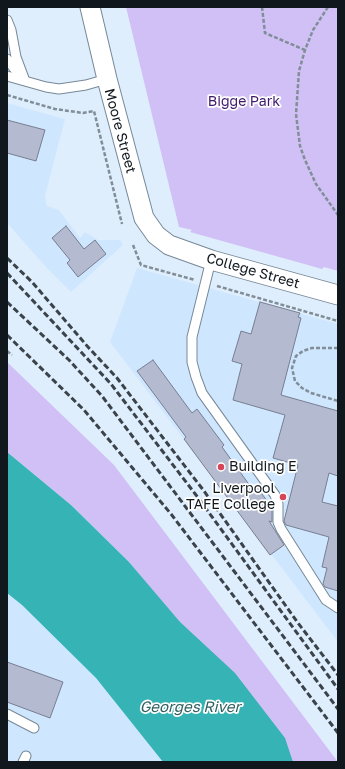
<!DOCTYPE html>
<style>
body{margin:0}
#map{position:relative;width:345px;height:769px;overflow:hidden;background:#dfeefc;font-family:"Golos Text",sans-serif}
canvas{display:block}
.frame{position:absolute;inset:0;border:8px solid #10171d;pointer-events:none}
</style>
<div id="map">
<canvas width="345" height="769"></canvas>
<div class="frame"></div>
</div>
<script>
const context = document.querySelector('canvas').getContext('2d');
context.lineJoin = 'round';
function fill(path, color) { context.fillStyle = color; context.fill(path, 'evenodd'); }
const poly = rows => new Path2D(rows.map(r => 'M' + r).join(''));
function strokePath(path, color, width, dash) { context.strokeStyle = color; context.lineWidth = width; context.lineCap = dash ? 'butt' : 'round'; context.setLineDash(dash || []); context.stroke(path); }
function drawText(font, color, halo, rows, align = 'center') {
  context.font = font + ' "Golos Text",sans-serif'; context.lineWidth = 3.5; context.setLineDash([]); context.textBaseline = 'middle'; context.strokeStyle = halo; context.fillStyle = color; for (const [text, x, y, turn = 0] of rows) {
    context.save(); context.translate(x, y); context.rotate((+turn || 0) * Math.PI / 180); context.textAlign = isNaN(turn) ? turn : align; if (halo) context.strokeText(text, 0, 0); context.fillText(text, 0, 0); context.restore();
  }
}
const built = poly([
 [7,103,65,119,45,196,47,206,59,210,80,238,85,232,98,240,120,240,123,245,71,292,45,266,7,223],
 [137,268,338,324,338,642,110,342],
 [7,593,22,605,96,678,163,762,7,762]
]);
const green = poly([
 [126,7,338,7,338,271,324,267,322,269,315,267,190,232,192,230,179,227],
 [7,362,114,465,338,762,293,762,129,562,71,505,7,452]
]);
const water = poly([
 [7,452,71,505,129,562,180,622,235,673,285,738,293,762,163,762,96,678,22,605,7,593]
]);
const building = poly([
 [7,120,45,130,36,161,7,153,7,120],
 [66,226,84,249,95,240,106,254,78,277,67,263,70,260,52,238,66,226],
 [260,302,300,313,298,317,301,318,281,395,338,411,338,476,329,473,322,502,338,506,338,591,325,587,323,584,327,568,322,567,329,537,286,525,284,521,298,465,273,458,285,415,233,400,242,364,232,361,241,331,251,334,260,302],
 [153,360,192,413,197,409,224,445,222,447,253,490,257,487,272,508,272,522,269,521,284,545,270,555,184,439,186,437,137,371,153,360],
 [7,662,63,682,50,718,7,702,7,662]
]);
const path = poly([
 [262,7,265,33,305,50],
 [328,7,313,30,305,50,299,71,296,114,300,146,305,160,316,184,338,215],
 [7,95,55,109,83,113,94,111,122,224],
 [133,245,141,265,195,280],
 [217,286,338,321],
 [338,348,312,348,303,351,296,356,292,368,295,381,302,388,311,393,338,401],
 [7,351,12,355]
]);
const service = poly([
 [7,20,11,30,16,57,25,81],
 [7,59,20,76],
 [7,76,46,87,59,89,86,85,107,79],
 [211,260,192,337,192,362,196,377,202,393,275,495,278,504,278,522,281,529,326,600,338,608],
 [7,714,34,728],
 [23,762,26,756]
]);
const minor = poly([
 [90,7,107,79,144,218,156,235,169,245,211,260,338,295]
]);
const rail = poly([
 [7,258,32,282,88,347,117,378,204,491,298,623,338,675],
 [7,273,111,384,196,495,338,689],
 [7,302,69,360,102,396,338,709],
 [7,335,84,410,171,514,338,733]
]);
const markers = [
 [221,467,4,"#d54458"],
 [283,497,4,"#d54458"]
];
const parkNames = [
 ["Bigge Park",244,102]
];
const streetNames = [
 ["Moore Street",120,131,75],
 ["College Street",253,271,16]
];
const poiNames = [
 ["Building E",229,467],
 ["Liverpool",275,489,"right"],
 ["TAFE College",275,505,"right"]
];
const waterNames = [
 ["Georges River",190,707]
];
fill(built, '#cfe7fe');
fill(green, '#d1c0f6');
fill(water, '#36b3b4');
fill(building, '#b4bacf');
strokePath(building, '#787e92', 1);
strokePath(service, '#778898', 11);
strokePath(minor, '#778898', 21);
strokePath(path, '#818d97', 2.5, [4, 2]);
strokePath(service, '#fff', 9);
strokePath(minor, '#fff', 19);
strokePath(rail, '#3a424a', 3, [6, 3]);
for (const [x, y, r, color] of markers) { const dot = new Path2D(); dot.arc(x, y, r, 0, 2 * Math.PI); context.fillStyle = color; context.fill(dot); strokePath(dot, '#fff', 1.5); }
drawText('14px', '#3f196d', '#fff', parkNames);
drawText('14px', '#10171d', '#fff', streetNames);
drawText('14px', '#10171d', '#fff', poiNames, 'left');
drawText('italic 15px', '#2f6162', '#fff', waterNames);
</script>
